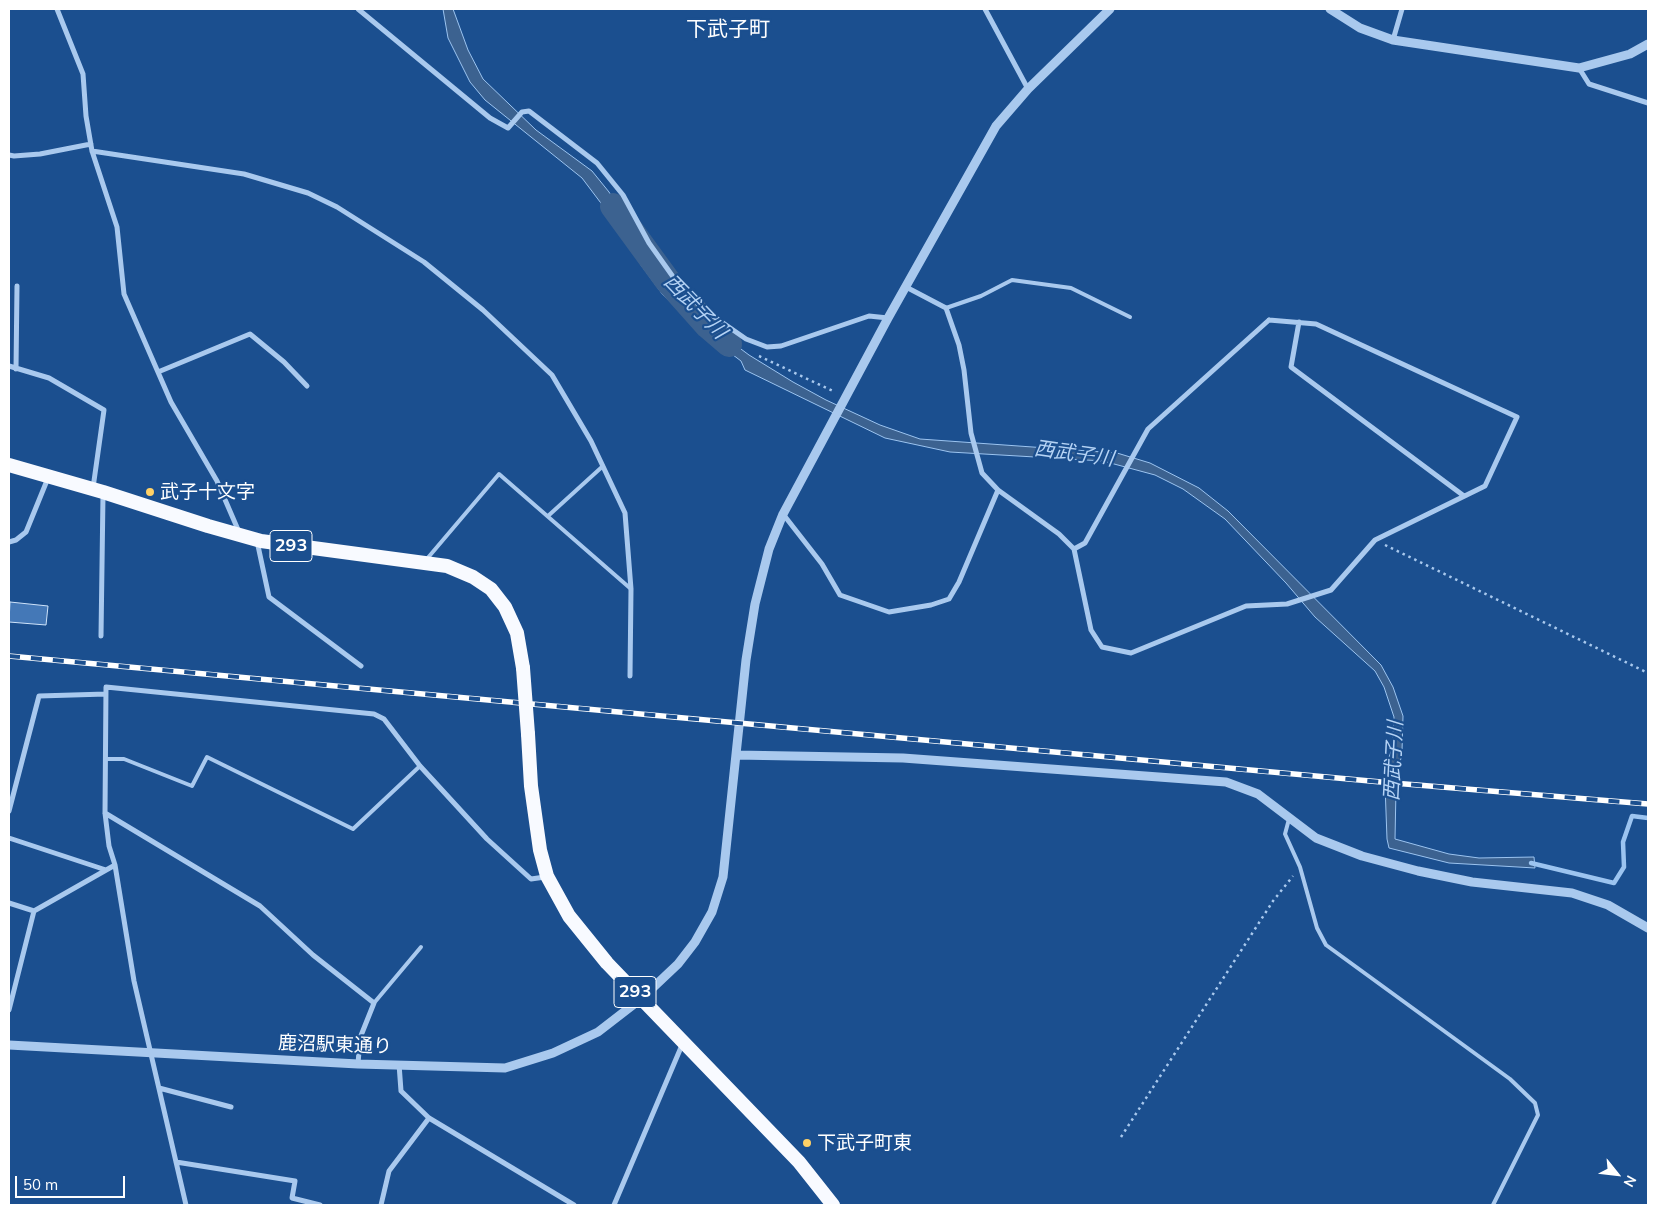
<!DOCTYPE html>
<meta charset="utf-8">
<style>
body{margin:0}
#map{position:relative;width:1657px;height:1214px;overflow:hidden;background:#1b4f8f;font-family:Mulish,sans-serif}
canvas{display:block}
.frame{position:absolute;inset:0;border:10px solid #fff;pointer-events:none}
.north{position:absolute;left:1592px;top:1149px;width:50px;height:50px;-webkit-text-stroke:4px #1b4f8f;paint-order:stroke;rotate:119deg;font-size:14px;font-weight:700;line-height:20px;text-align:center;color:#fff}
.north::after{content:'';display:block;margin:auto;width:18px;height:22px;background:#fff;clip-path:polygon(50% 0,100% 100%,50% 72%,0 100%)}
.scale{position:absolute;left:15px;top:1176px;width:110px;height:22px;box-sizing:border-box;border:2px solid #fff;border-top:0;padding-left:6px;font-size:15px;line-height:18px;white-space:nowrap;color:#fff;-webkit-text-stroke:4px #1b4f8f;paint-order:stroke}
</style>
<div id="map">
<canvas width="1657" height="1214"></canvas>
<div class="frame"></div>
<div class="north">N</div>
<div class="scale">50 m</div>
</div>
<script>
const context = document.querySelector('canvas').getContext('2d');
context.lineJoin = 'round';
function fill(path, color) { context.fillStyle = color; context.fill(path, 'evenodd'); }
const poly = rows => new Path2D(rows.map(r => 'M' + r).join(''));
function strokePath(path, color, width, dash) { context.strokeStyle = color; context.lineWidth = width; context.lineCap = dash ? 'butt' : 'round'; context.setLineDash(dash || []); context.stroke(path); }
function drawText(font, color, halo, rows, align = 'center') {
  context.font = font + ' Mulish,"Noto Sans JP",sans-serif'; context.lineWidth = 4.5; context.setLineDash([]); context.textBaseline = 'middle'; context.strokeStyle = halo; context.fillStyle = color; for (const [text, x, y, turn = 0] of rows) {
    context.save(); context.translate(x, y); context.rotate((+turn || 0) * Math.PI / 180); context.textAlign = isNaN(turn) ? turn : align; if (halo) context.strokeText(text, 0, 0); context.fillText(text, 0, 0); context.restore();
  }
}
const water = poly([
 [443,9,453,9,468,50,483,79,536,130,592,171,609,192,660,277,698,317,749,355,793,382,826,400,880,425,920,439,1117,453,1150,463,1199,488,1228,511,1381,665,1393,687,1403,716,1402,751,1396,789,1395,839,1449,854,1479,858,1534,857,1535,868,1449,863,1389,848,1387,839,1385,785,1388,760,1392,749,1394,717,1384,687,1375,671,1315,617,1286,583,1225,519,1183,489,1155,475,1103,461,950,452,885,438,745,370,741,361,704,333,663,295,641,265,628,239,582,178,485,100,470,82,448,38,443,9]
]);
const stream = poly([
 [1531,863,1614,883,1624,867,1623,842,1632,816,1648,818]
]);
const river = poly([
 [613,206,667,280,708,326,729,344]
]);
const building = poly([
 [10,602,48,606,46,625,9,622,10,602]
]);
const path = poly([
 [759,356,835,392],
 [1385,545,1648,673],
 [1121,1137,1273,901,1293,876]
]);
const service = poly([
 [946,308,981,296,1012,280,1071,288,1130,317],
 [548,516,603,466],
 [426,560,499,474,631,589],
 [105,759,124,759,192,786,207,757,353,829,420,766],
 [1289,819,1285,834,1300,867,1317,928,1326,945,1510,1079,1535,1103,1538,1115,1493,1205],
 [374,1003,421,947]
]);
const minor = poly([
 [57,9,83,74,86,116,92,151,117,227,124,294,171,402,217,481,239,532],
 [358,9,490,118,508,128,522,112,529,111,597,163,623,195,649,243,681,288,703,309,746,339,767,347,781,346,869,316,888,318],
 [985,9,1028,89],
 [1393,40,1402,9],
 [1579,68,1589,84,1648,103],
 [92,151,244,174,308,193,337,207,424,262,483,310,552,375,591,441,625,513,631,589,630,676],
 [9,155,14,156,40,154,91,144],
 [906,287,946,308,959,345,964,370,971,433,982,473,998,490,1059,534,1074,549],
 [1269,320,1316,324,1517,417,1485,486,1375,540,1331,590,1287,604,1246,606,1131,653,1102,647,1091,630,1074,549,1085,543,1148,429,1269,320],
 [1299,322,1291,367,1464,496],
 [9,366,49,378,104,410,93,488],
 [16,369,17,286],
 [158,372,250,334,284,362,307,386],
 [783,514,822,564,840,595,889,612,931,605,949,599,959,582,998,490],
 [257,541,269,597,361,666],
 [9,542,16,540,26,532,48,478],
 [101,636,103,495],
 [9,811,39,696,106,694],
 [105,813,260,906,313,955,374,1003,360,1038,358,1064],
 [9,838,106,870],
 [9,903,34,911,115,865],
 [9,1010,34,911],
 [399,1064,401,1091,429,1118,574,1205],
 [159,1088,231,1107],
 [176,1162,295,1181,292,1198,320,1205],
 [186,1205,134,981,115,865,109,846,105,813,106,687,374,714,384,719,420,766,487,839,531,879,545,877],
 [381,1205,389,1171,429,1118],
 [614,1205,682,1045]
]);
const tertiary = poly([
 [1330,9,1360,28,1393,40,1579,68,1630,54,1648,44],
 [736,755,903,758,1226,782,1258,794,1316,838,1362,856,1418,871,1472,882,1572,893,1608,905,1648,928],
 [9,1045,358,1064,505,1068,553,1053,598,1032,642,998,678,964,695,942,712,912,723,877,746,660,755,604,769,549,783,514,888,318,996,126,1028,89,1110,9]
]);
const trunk = poly([
 [9,465,103,492,208,526,261,541,447,566,473,577,491,589,505,607,517,633,523,668],
 [528,734,531,786,540,850,547,876,569,916,607,963,799,1162,833,1205]
]);
const rail = poly([
 [9,656,1381,782,1648,804]
]);
const trunkBridge = poly([
 [523,668,528,734]
]);
const markers = [
 [150,492,5,"#ffd166"],
 [807,1143,5,"#ffd166"]
];
const shields = [
 [291,546,42],
 [635,992,42]
];
const shieldNames = [
 ["293",291,546],
 ["293",635,992]
];
const poiNames = [
 ["武子十文字",160,492],
 ["下武子町東",817,1143]
];
const streetNames = [
 ["鹿沼駅東通り",335,1045,2]
];
const waterNames = [
 ["西武子川",695,307,46],
 ["西武子川",1074,454,8],
 ["西武子川",1394,761,-87]
];
const quarterNames = [
 ["下武子町",728,30]
];
fill(water, '#3c6290');
strokePath(water, '#9cc4f0', 1);
strokePath(stream, '#9cc4f0', 4.5);
strokePath(river, '#3c6290', 26);
fill(building, '#4478b7');
strokePath(building, '#cfe3fa', 1);
strokePath(path, '#a9c9ee', 2.5, [2.5, 4]);
strokePath(service, '#a9c9ee', 4);
strokePath(minor, '#a9c9ee', 5);
strokePath(tertiary, '#a9c9ee', 9);
strokePath(trunk, '#f8faff', 14);
strokePath(rail, '#fff', 5.5);
strokePath(rail, '#1b4f8f', 4, [11]);
strokePath(trunkBridge, '#f8faff', 14);
for (const [x, y, r, color] of markers) { const dot = new Path2D(); dot.arc(x, y, r, 0, 2 * Math.PI); context.fillStyle = color; context.fill(dot); strokePath(dot, '#1b4f8f', 2); }
for (const [x, y, w] of shields) { const box = new Path2D(); box.roundRect(x - w / 2, y - 15.5, w, 31, 4); context.fillStyle = '#1b4f8f'; context.fill(box); strokePath(box, '#fff', 1); }
drawText('bold 18px', '#fff', null, shieldNames);
drawText('19px', '#fff', '#1b4f8f', poiNames, 'left');
drawText('19px', '#fff', '#1b4f8f', streetNames);
drawText('italic 20px', '#b5d3f5', '#1b4f8f', waterNames);
drawText('21px', '#fff', '#1b4f8f', quarterNames);
</script>
